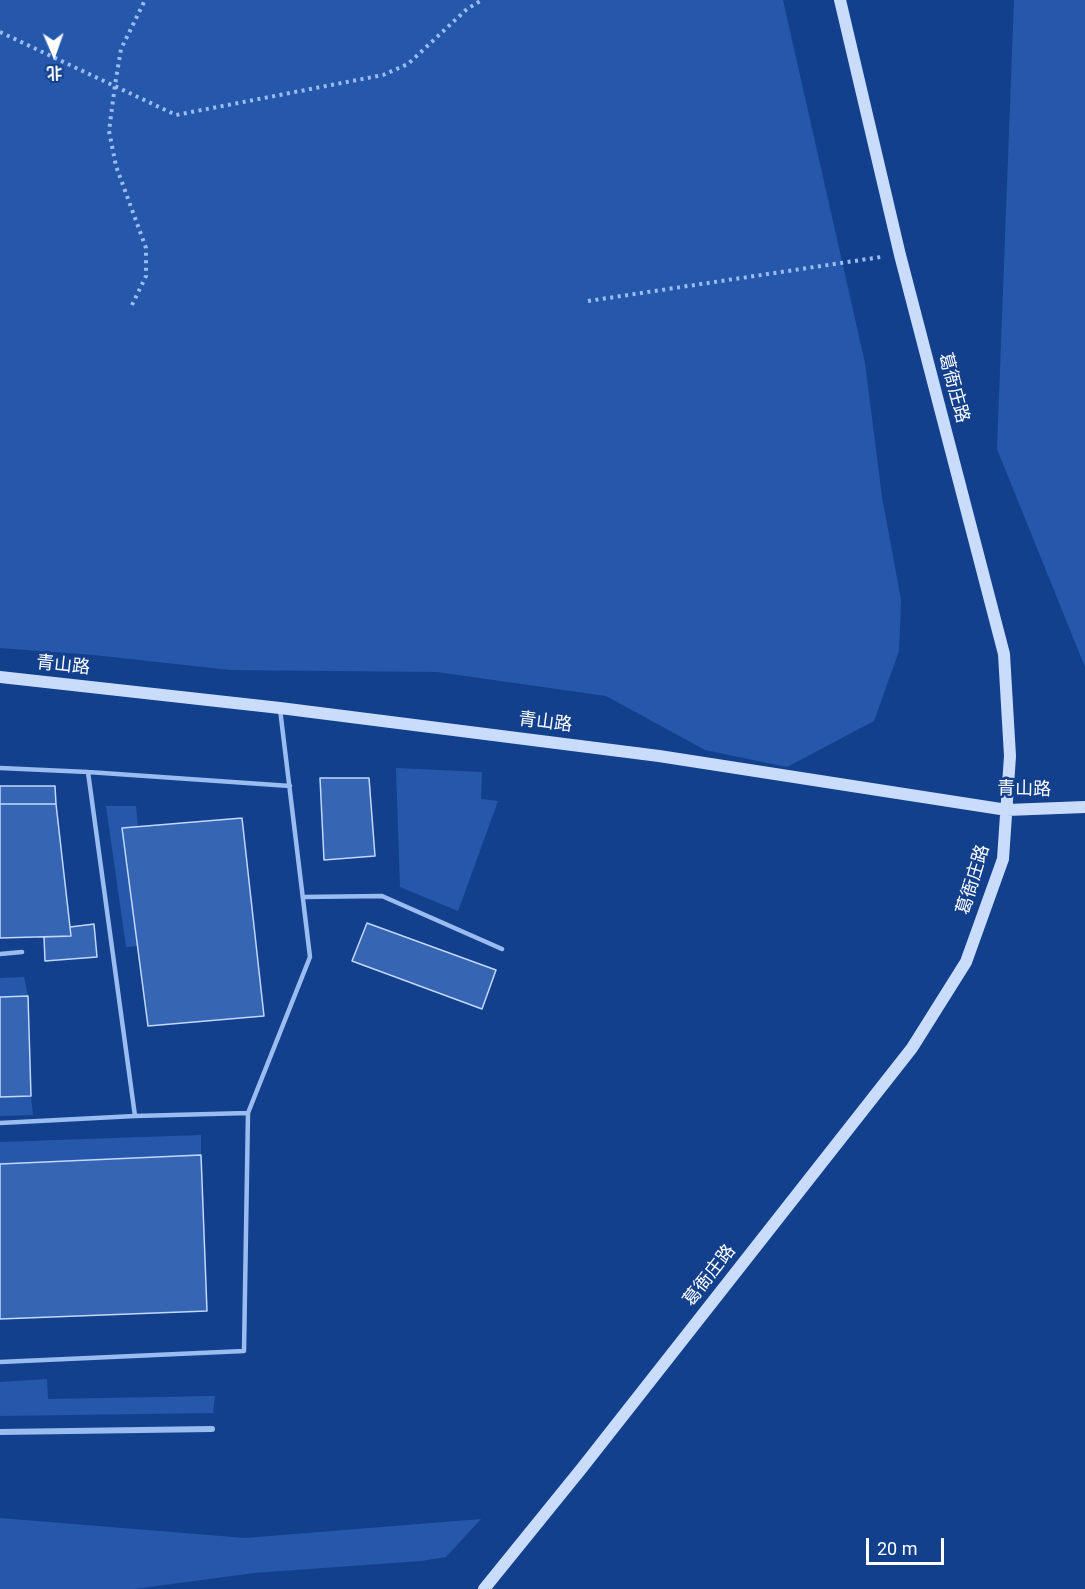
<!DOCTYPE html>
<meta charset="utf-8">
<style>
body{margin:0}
#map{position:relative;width:1085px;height:1589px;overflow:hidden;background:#13408c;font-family:Roboto,"Noto Sans SC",sans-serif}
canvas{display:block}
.north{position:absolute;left:24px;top:24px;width:60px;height:60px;-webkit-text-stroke:4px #13408c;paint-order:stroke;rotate:178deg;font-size:16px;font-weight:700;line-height:24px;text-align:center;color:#fff}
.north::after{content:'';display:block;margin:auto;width:21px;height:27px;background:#fff;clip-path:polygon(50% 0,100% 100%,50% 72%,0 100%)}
.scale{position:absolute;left:866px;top:1538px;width:78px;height:27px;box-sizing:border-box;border:3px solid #fff;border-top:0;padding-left:8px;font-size:18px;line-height:21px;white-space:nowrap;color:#fff;-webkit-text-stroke:4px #13408c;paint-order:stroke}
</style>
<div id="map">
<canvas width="1085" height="1589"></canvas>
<div class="north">北</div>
<div class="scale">20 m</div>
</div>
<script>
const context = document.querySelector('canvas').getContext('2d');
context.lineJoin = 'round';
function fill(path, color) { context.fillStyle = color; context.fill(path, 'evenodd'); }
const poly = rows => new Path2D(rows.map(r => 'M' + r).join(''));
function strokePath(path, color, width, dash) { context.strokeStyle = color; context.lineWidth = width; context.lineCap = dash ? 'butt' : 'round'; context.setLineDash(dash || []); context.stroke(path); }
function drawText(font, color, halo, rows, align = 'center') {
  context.font = font + ' Roboto,"Noto Sans SC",sans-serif'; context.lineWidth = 5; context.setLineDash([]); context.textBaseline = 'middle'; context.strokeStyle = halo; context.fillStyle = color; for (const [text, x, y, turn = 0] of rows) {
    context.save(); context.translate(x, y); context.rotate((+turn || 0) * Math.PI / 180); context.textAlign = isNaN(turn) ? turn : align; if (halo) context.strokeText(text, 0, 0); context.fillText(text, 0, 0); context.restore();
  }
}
const green = poly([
 [0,0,783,0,865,363,882,497,901,600,899,651,874,721,787,767,705,750,606,696,437,672,230,670,94,655,0,648],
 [1014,0,1085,0,1085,667,997,449],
 [396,768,482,772,481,799,498,801,458,911,400,887],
 [106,806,136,806,138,827,122,828,138,946,126,947],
 [24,977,28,996,0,997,0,978],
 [31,1096,33,1115,0,1116,0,1097],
 [201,1135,201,1155,0,1164,0,1142],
 [47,1379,48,1399,215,1396,213,1413,0,1416,0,1382],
 [0,1518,245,1538,481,1519,446,1557,421,1561,254,1573,134,1589,0,1589]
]);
const building = poly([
 [320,778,369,778,375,856,324,860,320,778],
 [0,786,55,786,56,804,0,804,0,786],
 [0,804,56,804,71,936,0,938,0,804],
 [242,818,264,1016,148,1026,122,828,242,818],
 [367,923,496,970,482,1009,352,961,367,923],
 [94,924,97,957,45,961,44,937,71,936,70,927,94,924],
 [28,996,31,1096,0,1097,0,997,28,996],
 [201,1155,207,1311,0,1319,0,1164,201,1155]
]);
const path = poly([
 [0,32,176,115,383,75,408,64,467,9,482,0],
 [588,301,881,257],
 [132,305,146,276,146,248,116,166,109,131,115,85,121,49,145,0]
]);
const lane = poly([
 [0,768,88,772,290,786],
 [88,772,135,1116],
 [303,897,382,896,502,949],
 [0,954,22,952],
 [0,1123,135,1116,248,1113,310,957,280,709],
 [0,1362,244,1351,248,1113]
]);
const street = poly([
 [0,1432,212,1429]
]);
const secondary = poly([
 [0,677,280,708,659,756,1007,810,1085,807],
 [484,1589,582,1468,912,1048,966,962,1003,859,1010,756,1004,654,900,255,840,0]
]);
const streetNames = [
 ["葛衙庄路",953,388,75],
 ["青山路",63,666,6],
 ["青山路",545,723,7],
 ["青山路",1024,790,1],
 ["葛衙庄路",974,880,-73],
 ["葛衙庄路",710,1276,-52]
];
fill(green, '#2558ab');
fill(building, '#3666b3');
strokePath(building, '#c2d8fc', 1.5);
strokePath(path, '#9bbcf1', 4, [3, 4.5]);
strokePath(lane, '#9bbcf1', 4.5);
strokePath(street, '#9bbcf1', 6);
strokePath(secondary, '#c9dcfb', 12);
drawText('18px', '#fff', '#13408c', streetNames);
</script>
